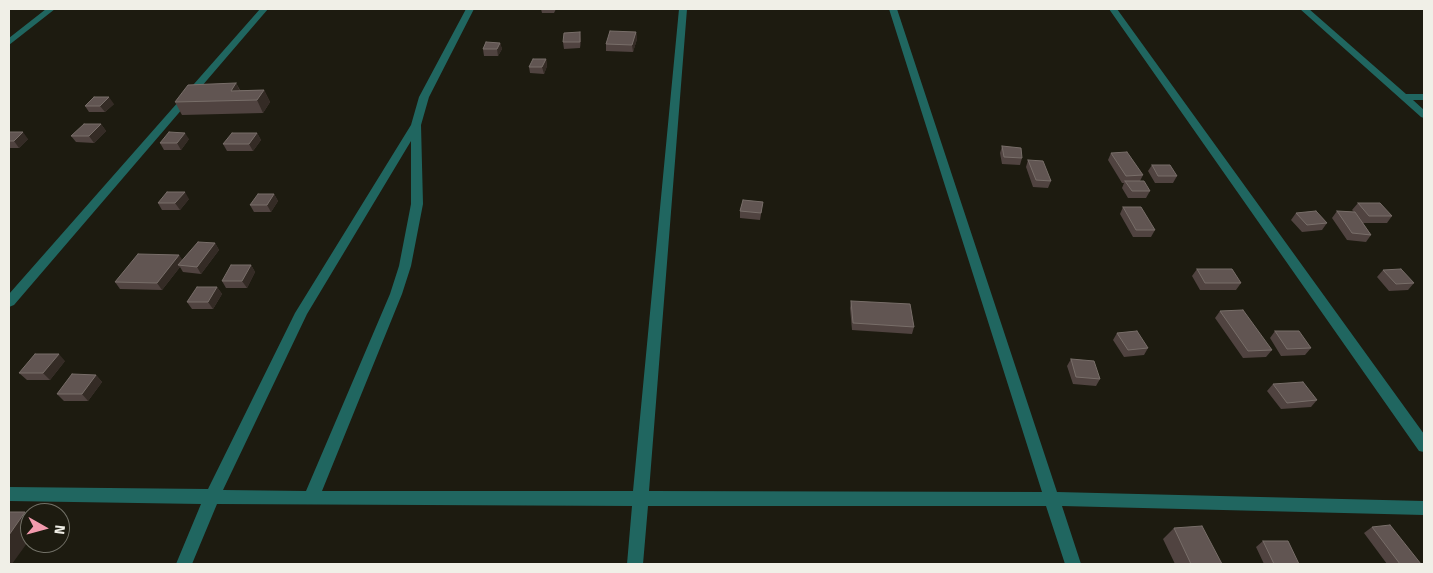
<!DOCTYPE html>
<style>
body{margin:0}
#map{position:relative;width:1433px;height:573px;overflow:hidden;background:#1d1b10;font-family:"Fira Sans",sans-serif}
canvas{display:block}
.frame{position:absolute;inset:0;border:10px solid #f0efe7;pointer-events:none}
.north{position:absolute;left:20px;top:503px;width:50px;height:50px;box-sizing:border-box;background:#1d1b10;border:1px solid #717066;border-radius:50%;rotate:97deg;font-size:14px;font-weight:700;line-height:20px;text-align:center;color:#f0efe7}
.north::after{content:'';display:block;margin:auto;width:18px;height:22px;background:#f29aad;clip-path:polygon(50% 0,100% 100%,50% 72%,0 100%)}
</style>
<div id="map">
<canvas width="1433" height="573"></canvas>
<div class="frame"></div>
<div class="north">N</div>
</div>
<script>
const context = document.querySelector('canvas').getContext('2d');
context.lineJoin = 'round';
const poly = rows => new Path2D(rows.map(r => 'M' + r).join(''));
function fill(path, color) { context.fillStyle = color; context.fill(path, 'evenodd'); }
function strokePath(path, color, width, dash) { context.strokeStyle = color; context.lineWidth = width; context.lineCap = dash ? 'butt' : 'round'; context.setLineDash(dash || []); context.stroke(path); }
const minor = poly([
 [46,9,55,9,9,45,9,38,46,9],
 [260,9,268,9,14,305,9,307,9,294,260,9],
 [466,9,474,9,429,97,421,125,423,204,411,266,402,294,322,491,633,491,679,9,687,9,649,491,1042,492,889,9,897,9,1057,492,1424,501,1424,515,1062,506,1081,564,1065,564,1046,506,648,506,643,564,627,564,632,506,217,504,192,564,176,564,201,504,9,501,9,487,208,489,295,313,411,125,419,97,466,9],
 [411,141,411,204,399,266,390,294,306,491,223,490,307,314,411,141],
 [1109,9,1117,9,1424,434,1424,452,1419,451,1109,9],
 [1300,9,1309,9,1406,94,1424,94,1424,100,1413,100,1424,110,1424,118,1421,117,1300,9]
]);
const wall = poly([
 [541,9,556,9,554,13,542,13],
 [636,32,637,39,633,52,606,51,606,44],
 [581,39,580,48,564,49,563,42],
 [500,43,502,49,498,56,484,56,483,49],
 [546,59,547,66,544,74,530,73,529,67],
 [236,83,240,90,264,90,270,102,263,113,182,115,175,102],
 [114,104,105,112,89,112,85,106],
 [101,124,106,131,94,143,76,142,71,136],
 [9,132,28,139,19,148,9,148],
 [257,133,261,140,253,151,227,151,223,144],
 [189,139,181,150,164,150,160,143],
 [1002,146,1022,158,1020,165,1002,164,1000,153],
 [1111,153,1143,175,1140,181,1150,191,1146,198,1128,198,1122,188,1124,183,1122,183,1108,160],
 [1028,160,1051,181,1048,188,1033,187,1026,167],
 [1152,165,1177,176,1173,183,1155,183,1148,171],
 [274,194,278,201,271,212,254,212,250,205],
 [189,199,180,210,162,210,158,203],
 [1358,203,1392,216,1387,223,1363,223,1371,235,1366,242,1347,240,1332,218,1337,211,1354,212,1352,210],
 [1123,207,1155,230,1151,237,1133,237,1120,214],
 [762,209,760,220,740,218,740,211],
 [1296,213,1327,223,1322,230,1302,232,1291,220],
 [215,243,219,250,201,274,183,272,180,267,162,290,120,289,115,282,179,255,182,261],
 [251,265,255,272,247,288,226,288,222,281],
 [1197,269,1241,283,1236,290,1200,290,1192,276],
 [1383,270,1414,283,1408,290,1389,291,1377,277],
 [217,287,222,294,213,309,192,309,187,302],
 [851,301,914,327,912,334,852,330,850,308],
 [1220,311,1272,350,1266,357,1243,358,1215,318],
 [1275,331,1311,348,1305,355,1281,356,1270,338],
 [1117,333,1148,348,1144,355,1124,357,1113,340],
 [1071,359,1100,379,1096,386,1073,384,1067,366],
 [65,361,50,380,27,380,19,373],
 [96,375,102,382,88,401,64,401,57,394],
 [1273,384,1317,400,1311,407,1281,409,1267,391],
 [1372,527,1421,564,1387,564,1364,533],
 [1174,528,1222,564,1175,564,1163,539],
 [1263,541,1299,564,1264,564,1256,547]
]);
const shadedWall = poly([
 [580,32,581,39,580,48],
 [636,32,637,39,633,52,632,45],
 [500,43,502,49,498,56,497,49],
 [546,59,547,66,544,74,542,67],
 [236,83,242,96,231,91],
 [264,90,270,102,263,113,257,100],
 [109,97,114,104,105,112,100,106],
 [101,124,106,131,94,143,89,136],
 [23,132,28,139,19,148,14,141],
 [185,133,189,139,181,150,177,143],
 [257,133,261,140,253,151,249,144],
 [185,192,189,199,180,210,175,203],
 [274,194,278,201,271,212,267,205],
 [215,243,219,250,201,274,197,267],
 [179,255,184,262,178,265,180,267,162,290,157,283],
 [251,265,255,272,247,288,242,281],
 [217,287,222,294,213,309,208,302],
 [59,354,65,361,50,380,43,373],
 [96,375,102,382,88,401,82,394],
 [25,512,30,516,30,539,12,564,9,564,9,535]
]);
const building = poly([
 [610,31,636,32,632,45,606,44,610,31],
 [580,32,580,42,563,42,564,33,580,32],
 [486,42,500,43,497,49,483,49,486,42],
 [533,59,546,59,542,67,529,67,533,59],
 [236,83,231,91,264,90,257,100,175,102,188,85,236,83],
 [94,97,109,97,100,106,85,106,94,97],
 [84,124,101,124,89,136,71,136,84,124],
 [9,132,23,132,14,141,9,141,9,132],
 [169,132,185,133,177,143,160,143,169,132],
 [232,133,257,133,249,144,223,144,232,133],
 [1002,146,1021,148,1022,158,1004,157,1002,146],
 [1127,152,1143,175,1126,176,1111,153,1127,152],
 [1028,160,1043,161,1051,181,1036,180,1028,160],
 [1152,165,1170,165,1177,176,1158,176,1152,165],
 [1125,181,1144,181,1150,191,1132,191,1125,181],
 [167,192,185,192,175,203,158,203,167,192],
 [258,194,274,194,267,205,250,205,258,194],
 [743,200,763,202,761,213,740,211,743,200],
 [1358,203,1380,203,1392,216,1369,216,1358,203],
 [1123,207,1141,207,1155,230,1136,230,1123,207],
 [1316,211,1327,223,1307,225,1296,213,1316,211],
 [1337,211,1355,212,1371,235,1352,233,1337,211],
 [198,242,215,243,197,267,178,265,198,242],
 [138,254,179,255,157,283,115,282,138,254],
 [231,265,251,265,242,281,222,281,231,265],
 [1197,269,1232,269,1241,283,1205,283,1197,269],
 [1401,269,1414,283,1396,284,1383,270,1401,269],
 [197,287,217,287,208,302,187,302,197,287],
 [851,301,910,304,914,327,853,323,851,301],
 [1243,310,1272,350,1248,351,1220,311,1243,310],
 [1137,331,1148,348,1128,350,1117,333,1137,331],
 [1275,331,1299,331,1311,348,1287,349,1275,331],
 [35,354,59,354,43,373,19,373,35,354],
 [1071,359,1094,361,1100,379,1076,377,1071,359],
 [72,374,96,375,82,394,57,394,72,374],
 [1303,382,1317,400,1287,403,1273,384,1303,382],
 [9,512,25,512,9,535,9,512],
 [1390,525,1421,564,1400,564,1372,527,1390,525],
 [1202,526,1222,564,1191,564,1174,528,1202,526],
 [1263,541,1288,541,1299,564,1274,564,1263,541]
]);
fill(minor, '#206660');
fill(wall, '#504340');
fill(shadedWall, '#342b25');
fill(building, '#615552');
strokePath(building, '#786e69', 1);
</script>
